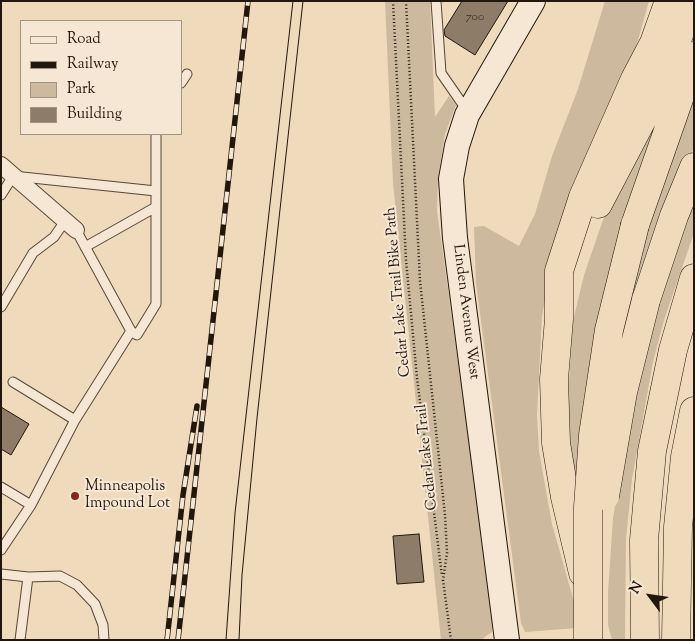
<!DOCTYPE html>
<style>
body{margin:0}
#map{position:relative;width:695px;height:641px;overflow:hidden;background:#efdabc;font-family:"Sorts Mill Goudy",serif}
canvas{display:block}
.frame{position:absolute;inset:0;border:2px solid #22170c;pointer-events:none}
.legend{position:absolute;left:20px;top:20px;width:162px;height:115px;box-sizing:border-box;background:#f5e7d3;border:1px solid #a19483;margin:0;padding:6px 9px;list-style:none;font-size:15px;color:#22170c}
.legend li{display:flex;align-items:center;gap:10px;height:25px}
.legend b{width:25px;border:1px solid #a19483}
.north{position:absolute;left:625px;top:571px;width:50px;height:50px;-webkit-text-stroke:4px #f5e7d3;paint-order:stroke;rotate:301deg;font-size:14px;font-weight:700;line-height:20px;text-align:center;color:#22170c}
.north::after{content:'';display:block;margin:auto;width:18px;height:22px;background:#22170c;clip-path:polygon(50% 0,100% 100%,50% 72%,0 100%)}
</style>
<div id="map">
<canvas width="695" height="641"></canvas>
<div class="frame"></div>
<ul class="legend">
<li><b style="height:6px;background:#f5e7d3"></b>Road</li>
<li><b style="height:6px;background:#22170c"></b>Railway</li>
<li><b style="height:14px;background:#ccb99e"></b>Park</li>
<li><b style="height:14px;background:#8d7c68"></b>Building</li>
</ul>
<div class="north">N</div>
</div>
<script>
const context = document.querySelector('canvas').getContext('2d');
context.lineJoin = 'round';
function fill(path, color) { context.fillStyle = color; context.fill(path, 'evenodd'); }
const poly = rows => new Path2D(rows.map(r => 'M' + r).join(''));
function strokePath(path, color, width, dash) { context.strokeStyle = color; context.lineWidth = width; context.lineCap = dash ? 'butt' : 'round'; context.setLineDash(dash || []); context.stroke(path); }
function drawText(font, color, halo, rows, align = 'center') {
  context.font = font + ' "Sorts Mill Goudy",serif'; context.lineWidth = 4; context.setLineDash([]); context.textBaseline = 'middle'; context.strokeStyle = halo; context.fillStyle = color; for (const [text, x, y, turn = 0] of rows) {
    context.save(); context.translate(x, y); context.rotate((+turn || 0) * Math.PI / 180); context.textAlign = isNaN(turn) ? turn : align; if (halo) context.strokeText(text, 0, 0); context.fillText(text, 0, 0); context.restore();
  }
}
const green = poly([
 [385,1,430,1,435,117,449,96,456,105,445,134,438,178,437,211,483,540,492,626,492,632,481,640,441,640,393,183],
 [605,1,649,1,633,58,546,295,542,316,537,415,539,451,552,524,576,609,577,628,525,632,521,623,476,283,474,227,484,226,519,246,535,214,552,156,578,89],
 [694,74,694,147,679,181,598,459,616,331],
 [666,93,578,504,570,458,567,412,573,321,584,275,603,220],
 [694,193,694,233,664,320,653,362,632,479,626,539,625,640,612,640,608,625,608,592,613,518,638,368]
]);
const building = poly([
 [462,1,508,1,475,55,445,36,444,30,462,1],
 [1,407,29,424,11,455,1,449,1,407],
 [419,534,424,582,397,584,393,536,419,534]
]);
const path = poly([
 [393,1,406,260,417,378,442,576],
 [406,1,420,281,445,515,447,553,443,580,451,640]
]);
const lane = poly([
 [436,1,441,73,468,112],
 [181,83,187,74],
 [156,191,156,134],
 [1,195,13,176,156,191,156,304,137,335,131,331,76,230],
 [85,247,156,207],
 [1,307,33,253,54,237,65,221],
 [13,382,75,420],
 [1,487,31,505],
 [1,550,31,505,75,420,131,331],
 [1,574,28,577,60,576,77,585,95,604,103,625,104,640],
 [20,640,28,577]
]);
const street = poly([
 [1,165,76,230]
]);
const secondary = poly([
 [507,640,455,238,451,179,457,146,467,115,533,1]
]);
const highway = poly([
 [598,204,655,95,669,63,691,1],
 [635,225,694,56],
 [646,300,674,216,694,167],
 [583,573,565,497,556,443,554,379,559,319,559,271,583,197,635,79,654,43,669,1],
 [645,640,644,540,652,451,673,350,694,278],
 [676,640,678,527,685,457,694,411]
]);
const tram = poly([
 [226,640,235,513,293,1],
 [239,640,242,575,257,418,303,1]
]);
const rail = poly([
 [167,640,183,495,197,406],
 [178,640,248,1]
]);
const highwayBridge = poly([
 [605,496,623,392,646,300],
 [588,640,588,507,593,435,609,330,635,225]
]);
const markers = [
 [75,496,5,"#8f2418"]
];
const numberNames = [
 ["700",475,18]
];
const streetNames = [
 ["Cedar Lake Trail Bike Path",399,292,-95],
 ["Linden Avenue West",465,312,83],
 ["Cedar Lake Trail",428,457,-96]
];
const poiNames = [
 ["Minneapolis",85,487],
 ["Impound Lot",85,504]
];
fill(green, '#ccb99e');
fill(building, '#8d7c68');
strokePath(building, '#22170c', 1);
strokePath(lane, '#554838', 11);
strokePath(street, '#554838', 18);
strokePath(secondary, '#22170c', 26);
strokePath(highway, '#22170c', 29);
strokePath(path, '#22170c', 2.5, [1, 2.5]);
strokePath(lane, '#f5e7d3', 9);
strokePath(street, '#f5e7d3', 16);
strokePath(secondary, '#f5e7d3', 24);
strokePath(highway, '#efdabc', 28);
strokePath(tram, '#22170c', 1);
strokePath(rail, '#22170c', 5.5);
strokePath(rail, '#f5e7d3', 4, [11]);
strokePath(highwayBridge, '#22170c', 29, []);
strokePath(highwayBridge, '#efdabc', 28);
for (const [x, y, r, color] of markers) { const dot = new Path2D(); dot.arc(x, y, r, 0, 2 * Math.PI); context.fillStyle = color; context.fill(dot); strokePath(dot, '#f5e7d3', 2); }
drawText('12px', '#3d3023', null, numberNames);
drawText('15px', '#22170c', '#f5e7d3', streetNames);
drawText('15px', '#22170c', '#f5e7d3', poiNames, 'left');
</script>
